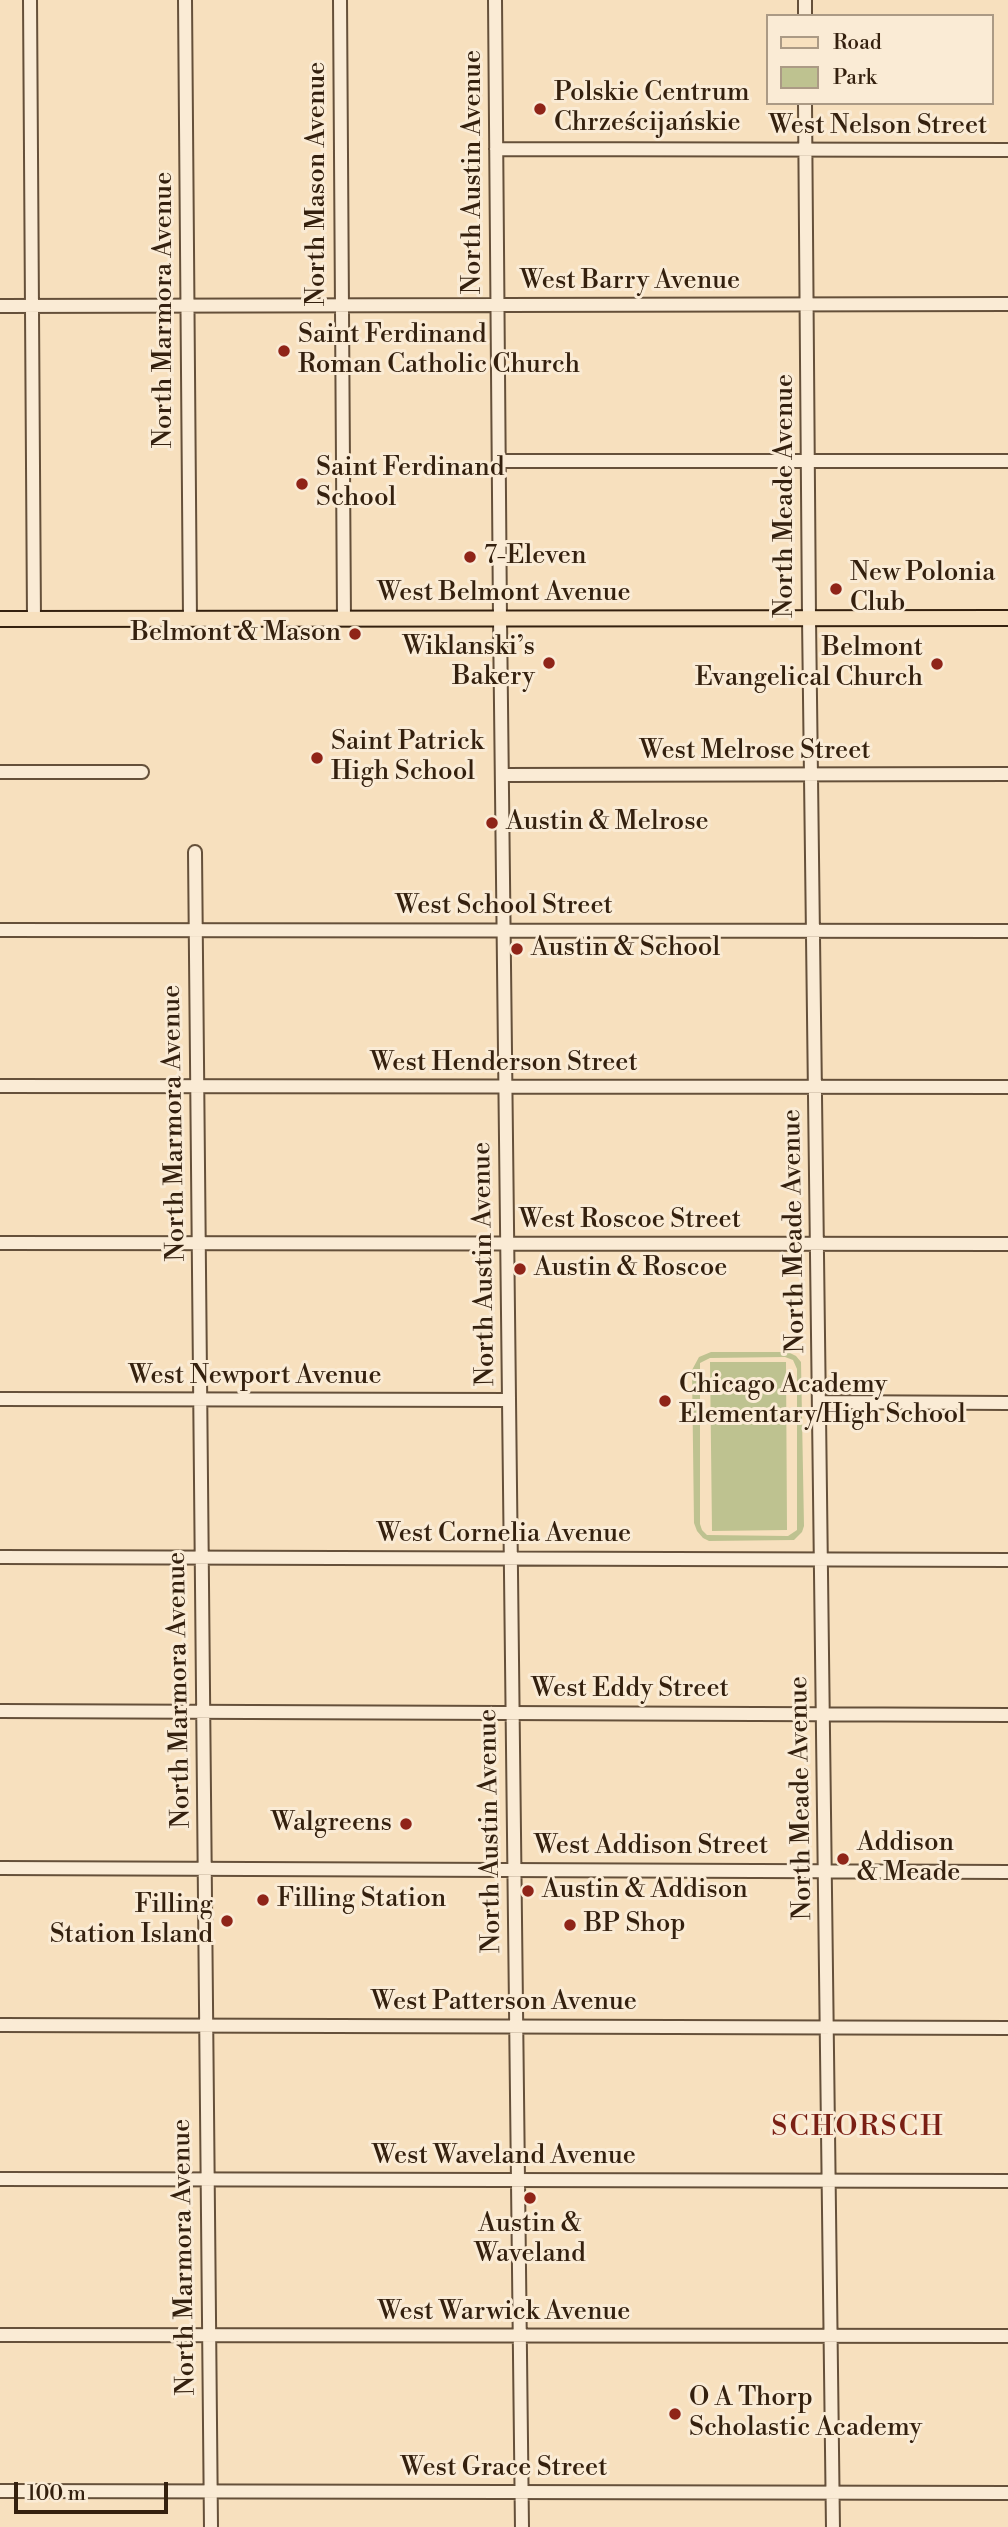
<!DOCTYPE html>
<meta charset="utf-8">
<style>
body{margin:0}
#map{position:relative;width:1008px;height:2527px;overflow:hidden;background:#f7e0be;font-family:"Libre Bodoni",serif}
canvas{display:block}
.legend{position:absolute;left:766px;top:14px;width:228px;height:91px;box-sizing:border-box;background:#faebd5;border:2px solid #ab9a85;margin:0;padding:9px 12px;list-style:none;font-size:21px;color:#34200e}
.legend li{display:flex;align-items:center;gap:14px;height:35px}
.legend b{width:35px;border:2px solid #ab9a85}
.scale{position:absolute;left:14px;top:2482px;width:154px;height:32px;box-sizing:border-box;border:4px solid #34200e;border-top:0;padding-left:9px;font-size:21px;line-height:24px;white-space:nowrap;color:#34200e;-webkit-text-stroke:5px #faebd5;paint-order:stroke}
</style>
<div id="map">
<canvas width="1008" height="2527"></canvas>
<ul class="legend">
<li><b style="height:9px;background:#f7e0be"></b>Road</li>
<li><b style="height:19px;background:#bec290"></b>Park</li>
</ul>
<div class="scale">100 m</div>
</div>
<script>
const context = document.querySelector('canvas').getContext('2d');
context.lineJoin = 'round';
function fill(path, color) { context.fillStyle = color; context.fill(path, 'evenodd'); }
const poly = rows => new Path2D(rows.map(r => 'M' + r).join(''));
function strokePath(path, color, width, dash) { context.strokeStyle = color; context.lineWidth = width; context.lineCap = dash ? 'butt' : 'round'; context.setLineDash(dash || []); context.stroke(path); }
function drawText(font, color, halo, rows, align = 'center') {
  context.font = font + ' "Libre Bodoni",serif'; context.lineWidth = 6; context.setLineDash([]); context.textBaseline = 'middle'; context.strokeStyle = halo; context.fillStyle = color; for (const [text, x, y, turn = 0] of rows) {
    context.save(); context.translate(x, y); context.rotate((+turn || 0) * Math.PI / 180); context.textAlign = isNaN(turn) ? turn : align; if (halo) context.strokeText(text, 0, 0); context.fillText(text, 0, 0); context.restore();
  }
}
const green = poly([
 [711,1352,788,1352,796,1356,801,1362,804,1526,802,1532,794,1540,709,1541,703,1538,697,1531,694,1523,692,1370,699,1357],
 [785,1357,793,1360,797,1369,797,1530,788,1536,707,1535,702,1530,700,1524,700,1363,710,1358],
 [710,1362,786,1362,787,1530,712,1531]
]);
const minor = poly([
 [30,0,34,619],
 [185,0,190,619],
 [340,0,344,619],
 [495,0,500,618,522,2527],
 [805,0,805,16],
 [805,103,809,618,833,2527],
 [496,149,1008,150],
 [0,306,1008,304],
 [499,461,1008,461],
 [0,772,142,772],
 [502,775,1008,774],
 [195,852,211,2527],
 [0,930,1008,931],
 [0,1086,1008,1087],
 [0,1243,1008,1244],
 [0,1399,509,1400],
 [819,1402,1008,1403],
 [0,1557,1008,1560],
 [0,1711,1008,1715],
 [0,1868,1008,1872],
 [0,2025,1008,2028],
 [0,2179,1008,2181],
 [0,2335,1008,2336],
 [0,2491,1008,2493]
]);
const major = poly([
 [0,619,1008,618]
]);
const markers = [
 [540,109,7,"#8f2418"],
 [284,351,7,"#8f2418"],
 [302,484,7,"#8f2418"],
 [470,557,7,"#8f2418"],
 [836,589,7,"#8f2418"],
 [355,634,7,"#8f2418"],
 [549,663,7,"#8f2418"],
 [937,664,7,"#8f2418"],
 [317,758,7,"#8f2418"],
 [492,823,7,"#8f2418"],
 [517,949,7,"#8f2418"],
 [520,1269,7,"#8f2418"],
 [665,1401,7,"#8f2418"],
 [406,1824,7,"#8f2418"],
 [843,1859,7,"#8f2418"],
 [528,1891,7,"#8f2418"],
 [263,1900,7,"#8f2418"],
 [227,1921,7,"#8f2418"],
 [570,1925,7,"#8f2418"],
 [530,2198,7,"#8f2418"],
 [675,2414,7,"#8f2418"]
];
const poiNames = [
 ["Polskie Centrum",554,94],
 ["Chrześcijańskie",554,124],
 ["Saint Ferdinand",298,336],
 ["Roman Catholic Church",298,366],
 ["Saint Ferdinand",316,469],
 ["School",316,499],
 ["7-Eleven",484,557],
 ["New Polonia",850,574],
 ["Club",850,604],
 ["Belmont & Mason",341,634,"right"],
 ["Wiklanski’s",535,648,"right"],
 ["Bakery",535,678,"right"],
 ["Belmont",923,649,"right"],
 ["Evangelical Church",923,679,"right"],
 ["Saint Patrick",331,743],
 ["High School",331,773],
 ["Austin & Melrose",506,823],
 ["Austin & School",531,949],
 ["Austin & Roscoe",534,1269],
 ["Chicago Academy",679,1386],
 ["Elementary/High School",679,1416],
 ["Walgreens",392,1824,"right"],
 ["Addison",857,1844],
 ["& Meade",857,1874],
 ["Austin & Addison",542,1891],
 ["Filling Station",277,1900],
 ["Filling",213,1906,"right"],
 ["Station Island",213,1936,"right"],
 ["BP Shop",584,1925],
 ["Austin &",530,2225,"center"],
 ["Waveland",530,2255,"center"],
 ["O A Thorp",689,2399],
 ["Scholastic Academy",689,2429]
];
const streetNames = [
 ["West Nelson Street",878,127],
 ["North Austin Avenue",474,172,-90],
 ["North Mason Avenue",318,184,-90],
 ["West Barry Avenue",630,282],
 ["North Marmora Avenue",165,310,-90],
 ["North Meade Avenue",786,496,-90],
 ["West Belmont Avenue",504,594],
 ["West Melrose Street",755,752],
 ["West School Street",504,907],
 ["West Henderson Street",504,1064],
 ["North Marmora Avenue",175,1123,-91],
 ["West Roscoe Street",630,1221],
 ["North Meade Avenue",795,1231,-91],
 ["North Austin Avenue",485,1264,-91],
 ["West Newport Avenue",255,1377],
 ["West Cornelia Avenue",504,1535],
 ["North Marmora Avenue",180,1690,-91],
 ["West Eddy Street",630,1690],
 ["North Meade Avenue",802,1798,-91],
 ["North Austin Avenue",491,1831,-91],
 ["West Addison Street",651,1847],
 ["West Patterson Avenue",504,2003],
 ["West Waveland Avenue",504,2157],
 ["North Marmora Avenue",185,2257,-91],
 ["West Warwick Avenue",504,2313],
 ["West Grace Street",504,2469]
];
const neighbourhoodNames = [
 ["SCHORSCH",858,2128]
];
fill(green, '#bec290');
strokePath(minor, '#65503a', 16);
strokePath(major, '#34200e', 18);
strokePath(minor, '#faebd5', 12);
strokePath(major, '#f7e0be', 14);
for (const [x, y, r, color] of markers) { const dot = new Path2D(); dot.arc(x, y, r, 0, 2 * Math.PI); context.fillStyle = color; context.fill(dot); strokePath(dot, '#faebd5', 2.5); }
drawText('26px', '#34200e', '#faebd5', poiNames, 'left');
drawText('26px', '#34200e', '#faebd5', streetNames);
context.letterSpacing = '2px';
drawText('28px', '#7a1f14', '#faebd5', neighbourhoodNames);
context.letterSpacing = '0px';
</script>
